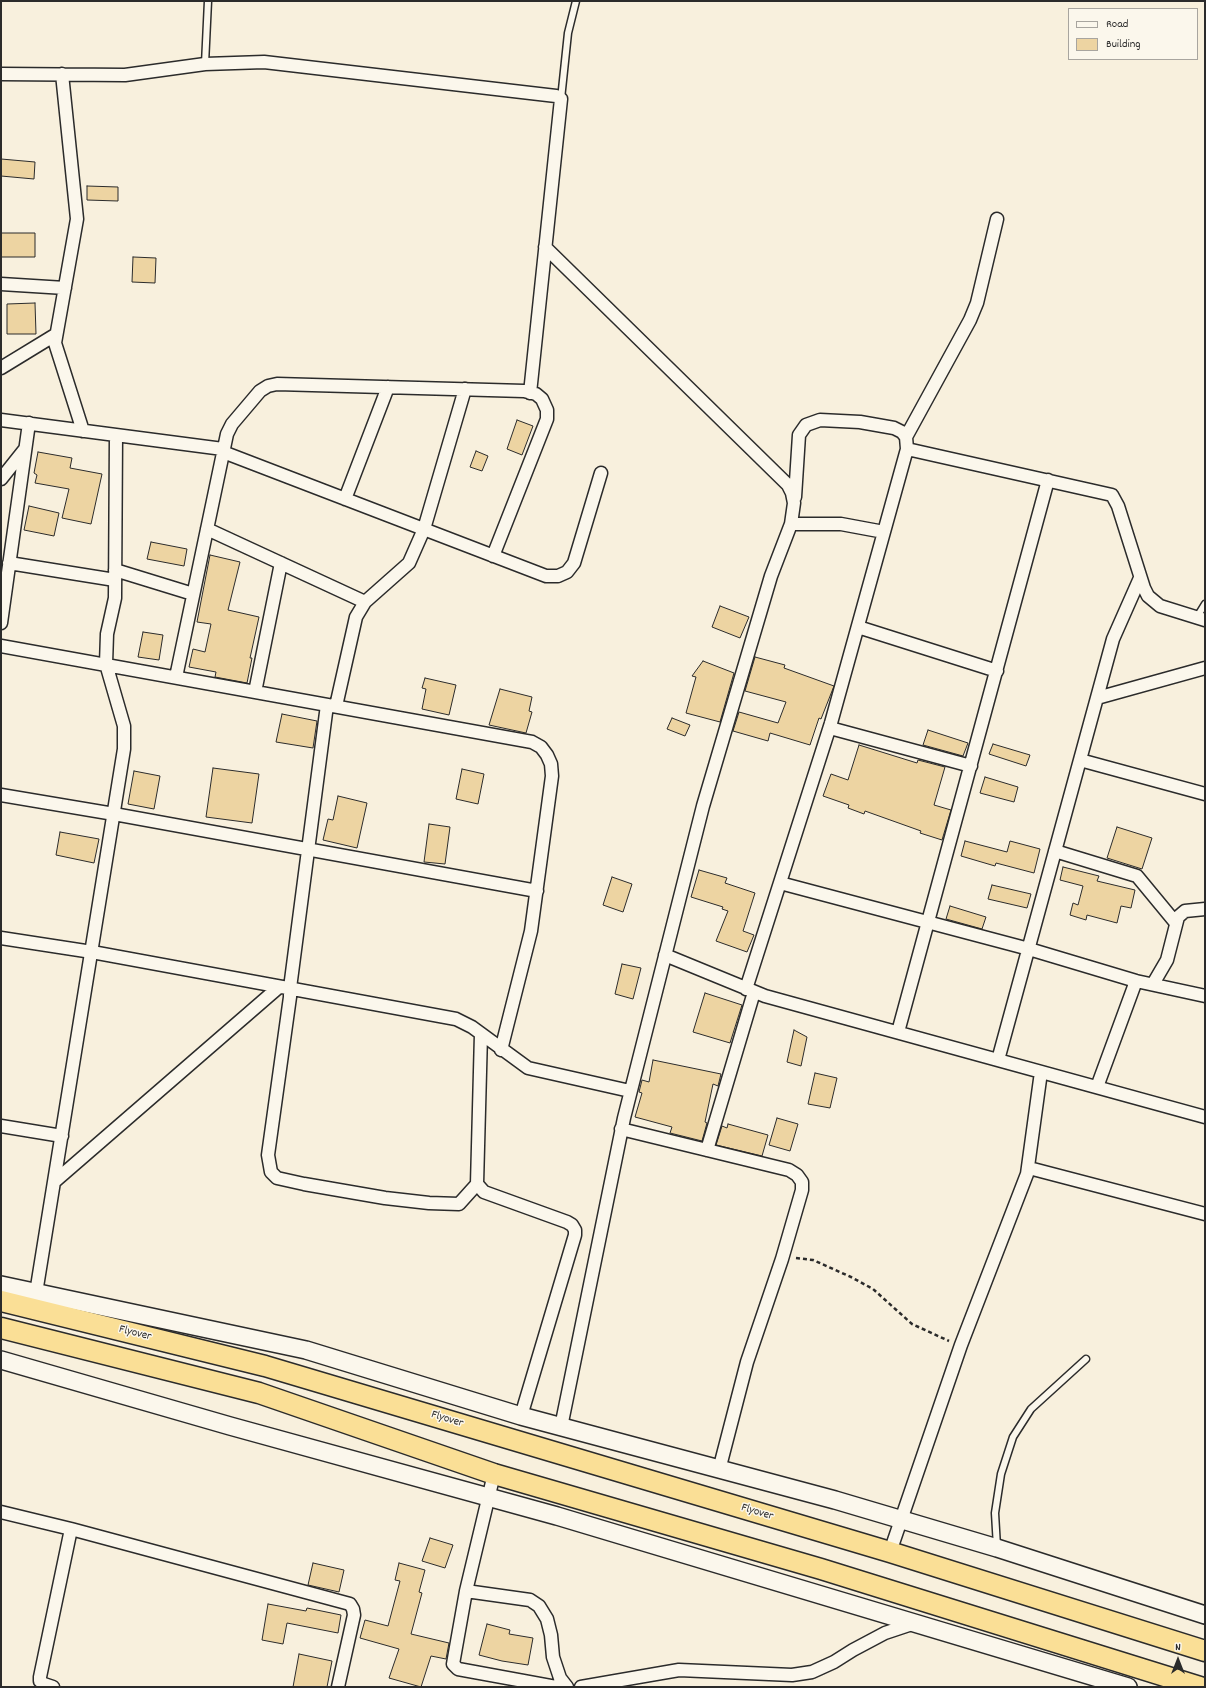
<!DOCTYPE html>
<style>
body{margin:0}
#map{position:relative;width:1206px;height:1688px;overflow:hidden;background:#f8f0dd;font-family:Dekko,sans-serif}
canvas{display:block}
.frame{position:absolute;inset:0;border:2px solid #2b2b2b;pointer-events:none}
.legend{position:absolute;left:1068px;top:8px;width:130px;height:52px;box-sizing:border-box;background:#fbf7ec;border:1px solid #a8a59f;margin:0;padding:5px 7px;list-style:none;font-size:12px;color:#2b2b2b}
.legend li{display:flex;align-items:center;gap:8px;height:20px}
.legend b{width:20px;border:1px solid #a8a59f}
.north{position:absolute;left:1158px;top:1640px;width:40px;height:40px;-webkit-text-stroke:3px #fbf7ec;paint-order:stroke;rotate:0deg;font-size:11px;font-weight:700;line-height:16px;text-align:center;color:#2b2b2b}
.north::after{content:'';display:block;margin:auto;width:14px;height:18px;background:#2b2b2b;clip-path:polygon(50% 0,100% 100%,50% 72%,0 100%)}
</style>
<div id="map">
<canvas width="1206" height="1688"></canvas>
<div class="frame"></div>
<ul class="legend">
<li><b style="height:5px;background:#fbf7ec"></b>Road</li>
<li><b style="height:11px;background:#edd4a2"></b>Building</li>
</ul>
<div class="north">N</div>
</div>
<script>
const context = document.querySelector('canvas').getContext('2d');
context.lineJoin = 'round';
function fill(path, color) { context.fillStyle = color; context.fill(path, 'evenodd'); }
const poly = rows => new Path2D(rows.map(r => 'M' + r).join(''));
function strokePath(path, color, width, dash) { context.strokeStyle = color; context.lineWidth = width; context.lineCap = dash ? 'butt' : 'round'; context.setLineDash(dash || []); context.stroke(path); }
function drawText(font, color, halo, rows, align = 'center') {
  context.font = font + ' Dekko,sans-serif'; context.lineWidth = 3; context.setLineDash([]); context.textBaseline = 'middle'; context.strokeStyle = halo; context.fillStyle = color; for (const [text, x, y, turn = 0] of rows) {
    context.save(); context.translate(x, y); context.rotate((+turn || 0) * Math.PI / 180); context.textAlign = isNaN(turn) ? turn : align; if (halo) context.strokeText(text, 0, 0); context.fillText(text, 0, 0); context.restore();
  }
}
const building = poly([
 [1,159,35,162,34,179,1,176,1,159],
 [87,186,118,187,118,201,87,200,87,186],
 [1,233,35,233,35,257,1,257,1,233],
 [133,257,156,258,155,283,132,282,133,257],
 [35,303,36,334,7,334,7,304,35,303],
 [517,420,533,426,522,455,507,449,517,420],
 [476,451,488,456,482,471,470,467,476,451],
 [38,452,72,458,70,468,102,474,91,524,62,518,69,489,35,483,37,475,34,473,38,452],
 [29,506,59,513,54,536,24,530,29,506],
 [151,542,187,549,184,566,147,559,151,542],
 [210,555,240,562,228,610,259,617,250,658,252,658,247,683,215,677,216,672,189,667,193,649,205,652,211,624,197,622,210,555],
 [720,606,749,617,740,638,712,627,720,606],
 [143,632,163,635,159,660,138,657,143,632],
 [755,657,785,665,784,668,834,686,821,719,819,718,810,745,770,733,768,741,733,731,739,712,778,723,786,702,745,691,755,657],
 [703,661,734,673,720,722,686,713,696,677,692,676,703,661],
 [425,678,456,685,449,715,422,709,426,689,422,688,425,678],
 [500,689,532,697,529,711,532,712,526,733,489,725,500,689],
 [282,714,317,721,313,748,276,742,282,714],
 [672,718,690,725,685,736,667,729,672,718],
 [928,730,968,743,963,756,923,745,928,730],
 [993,744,1030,755,1026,766,989,754,993,744],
 [859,745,917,763,918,760,945,767,934,805,951,810,942,840,920,833,921,831,865,811,864,814,848,808,849,805,823,796,831,774,848,780,859,745],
 [213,768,259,774,252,823,206,817,213,768],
 [462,769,484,774,478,804,456,799,462,769],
 [134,771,160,776,154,809,128,804,134,771],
 [985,777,1018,787,1014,802,980,793,985,777],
 [338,796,367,803,357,848,323,840,328,819,333,820,338,796],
 [429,824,450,827,445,864,424,862,429,824],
 [1117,827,1152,838,1142,869,1107,858,1117,827],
 [60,832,99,839,94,863,56,855,60,832],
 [965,841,1007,852,1010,841,1040,849,1034,873,996,863,995,866,961,856,965,841],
 [1063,867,1099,876,1097,881,1135,890,1131,908,1121,906,1117,923,1087,915,1086,920,1070,915,1073,903,1078,905,1083,886,1060,880,1063,867],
 [699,870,727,878,725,883,755,893,743,931,754,935,747,952,716,941,728,911,722,909,723,907,691,897,699,870],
 [612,877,632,884,623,912,603,905,612,877],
 [992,885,1031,894,1027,908,988,899,992,885],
 [950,906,986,917,982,929,946,919,950,906],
 [622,964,641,968,633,999,615,994,622,964],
 [705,993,742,1005,730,1043,693,1032,705,993],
 [794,1030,807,1037,801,1066,787,1062,794,1030],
 [653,1060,721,1074,718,1086,713,1084,705,1122,707,1123,702,1141,670,1133,672,1127,635,1117,642,1093,639,1092,642,1080,649,1082,653,1060],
 [815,1073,837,1078,830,1108,808,1104,815,1073],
 [777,1118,798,1124,790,1151,769,1145,777,1118],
 [728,1124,768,1135,762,1156,716,1145,722,1126,727,1128,728,1124],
 [430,1538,453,1545,445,1568,422,1561,430,1538],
 [313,1563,344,1570,339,1592,308,1585,313,1563],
 [399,1563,425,1570,419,1592,422,1593,411,1634,449,1643,446,1659,431,1656,421,1687,389,1678,399,1649,360,1638,365,1620,388,1626,400,1581,395,1580,399,1563],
 [268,1604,306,1611,307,1608,341,1615,338,1633,287,1623,283,1644,262,1640,268,1604],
 [487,1624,510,1630,509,1634,533,1638,528,1665,502,1661,479,1655,487,1624],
 [299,1654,332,1661,327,1687,293,1687,299,1654]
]);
const path = poly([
 [796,1258,813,1260,851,1277,873,1289,912,1324,949,1341]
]);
const service = poly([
 [205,64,208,1],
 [561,99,568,33,576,1],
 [1197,617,1205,604],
 [997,1547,995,1513,1001,1474,1013,1437,1031,1409,1086,1359]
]);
const minor = poly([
 [1,74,125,75,205,64,264,62,556,96,561,99,530,393],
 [62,74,77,219,55,343,83,431],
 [545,247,788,485,792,493,794,503,791,524,771,576,703,806,624,1118,561,1427],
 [1,284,65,288],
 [1,368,55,335],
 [1,420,223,449],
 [906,437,970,320,977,303,997,219],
 [907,449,1112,495,1118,506,1144,588,1148,596,1160,606,1205,620],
 [223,452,546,576,558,576,567,572,574,563,601,473],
 [1,479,25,449],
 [345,499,388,387],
 [791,524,841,524,884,532],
 [207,529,365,602],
 [9,563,115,580],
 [115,570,193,594],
 [1,623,29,423],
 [858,627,997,671],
 [1,646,532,742,541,747,547,755,551,764,552,776,531,931,501,1050],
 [176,677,227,434,232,424,260,391,268,386,277,384,524,391,536,394,542,399,547,410,547,419,493,556],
 [255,692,281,563],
 [1097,698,1205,668],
 [327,705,290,988,290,997,268,1155,271,1172,277,1178,304,1184,385,1198,429,1203,459,1204,477,1184],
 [336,706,356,617,365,602,409,563,424,529,465,389],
 [830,728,971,766],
 [1080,760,1205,794],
 [1,795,114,814,537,891],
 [1055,851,1137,876,1175,922],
 [780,883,1029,949,1136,981,1205,996],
 [1,938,92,952,456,1019,472,1027,528,1068,630,1091],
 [665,955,765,996,1205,1117],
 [1153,984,1167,960,1178,917,1185,911,1205,909],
 [746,989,831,723,907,449,906,437,902,432,894,428,860,422,820,420,806,425,799,435,795,497],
 [898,1032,1048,480],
 [481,1034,477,1184,484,1192,567,1222,572,1225,575,1230,575,1235,521,1416],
 [998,1060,1113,639,1140,578],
 [1097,1087,1136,981],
 [1,1126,62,1136],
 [621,1129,789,1170,797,1175,802,1182,802,1190,782,1259,747,1362,719,1470],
 [707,1150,754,992],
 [1029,1168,1205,1214],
 [54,1182,279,987],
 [36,1293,124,749,124,726,106,664,107,634,115,598,116,435],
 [494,1474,466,1591,453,1664,458,1669,556,1687],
 [1,1512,71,1529,350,1604,353,1609,354,1615,338,1687],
 [890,1552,961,1345,1027,1174,1041,1072],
 [466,1591,530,1600,539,1606,547,1619,551,1635,553,1657,560,1678,567,1687],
 [53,1687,44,1684,40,1681,40,1677,71,1529],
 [581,1687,679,1670,792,1675,812,1672,834,1662,853,1650,885,1633,915,1623]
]);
const secondary = poly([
 [1,1285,306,1350,521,1416,835,1500,997,1548,1205,1615],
 [1,1360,230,1426,557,1516,1128,1687]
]);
const trunk = poly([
 [1,1301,265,1366,890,1552,1205,1651],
 [1,1328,259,1393,494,1474,821,1569,1200,1687]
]);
const streetNames = [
 ["Flyover",135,1334,14],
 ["Flyover",447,1420,17],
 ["Flyover",757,1513,17]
];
fill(building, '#edd4a2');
strokePath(building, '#2b2b2b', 1);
strokePath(service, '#2b2b2b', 9);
strokePath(minor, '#2b2b2b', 15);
strokePath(secondary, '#2b2b2b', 20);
strokePath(trunk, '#2b2b2b', 23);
strokePath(path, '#2b2b2b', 2.5, [4, 3]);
strokePath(service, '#fbf7ec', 6);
strokePath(minor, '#fbf7ec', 12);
strokePath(secondary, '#fbf7ec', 17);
strokePath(trunk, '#fadf96', 20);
drawText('12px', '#2b2b2b', '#fbf7ec', streetNames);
</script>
